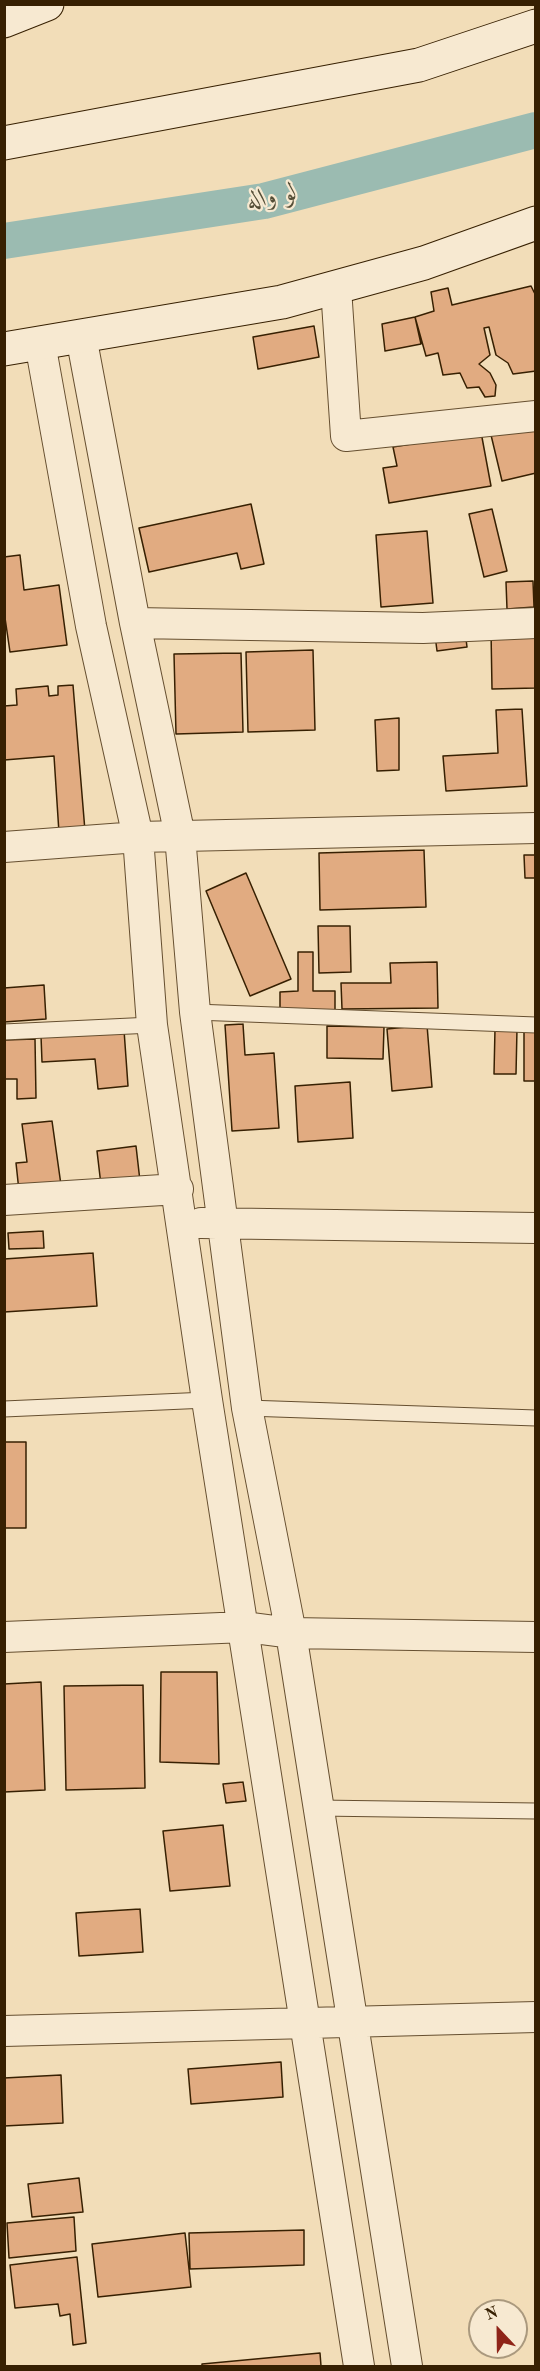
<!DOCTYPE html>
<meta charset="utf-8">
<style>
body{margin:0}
#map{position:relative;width:540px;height:2371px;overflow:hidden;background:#f2ddb8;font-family:"Old Standard TT",serif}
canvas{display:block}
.frame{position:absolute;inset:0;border:6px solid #372002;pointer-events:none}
.north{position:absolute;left:468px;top:2299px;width:60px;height:60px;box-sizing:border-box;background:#f7e9d1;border:2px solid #aa997e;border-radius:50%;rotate:338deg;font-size:16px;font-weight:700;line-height:24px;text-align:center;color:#372002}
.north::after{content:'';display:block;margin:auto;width:21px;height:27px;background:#8f2418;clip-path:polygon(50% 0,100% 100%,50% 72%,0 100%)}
</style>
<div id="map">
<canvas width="540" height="2371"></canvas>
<div class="frame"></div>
<div class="north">N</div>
</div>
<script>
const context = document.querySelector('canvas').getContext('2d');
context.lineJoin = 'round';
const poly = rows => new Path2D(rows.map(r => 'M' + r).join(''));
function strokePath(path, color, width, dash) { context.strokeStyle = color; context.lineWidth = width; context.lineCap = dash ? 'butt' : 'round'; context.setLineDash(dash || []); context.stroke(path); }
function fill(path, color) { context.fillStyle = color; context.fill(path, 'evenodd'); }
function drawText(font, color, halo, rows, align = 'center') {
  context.font = font + ' "Old Standard TT",Amiri,serif'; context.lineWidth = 4.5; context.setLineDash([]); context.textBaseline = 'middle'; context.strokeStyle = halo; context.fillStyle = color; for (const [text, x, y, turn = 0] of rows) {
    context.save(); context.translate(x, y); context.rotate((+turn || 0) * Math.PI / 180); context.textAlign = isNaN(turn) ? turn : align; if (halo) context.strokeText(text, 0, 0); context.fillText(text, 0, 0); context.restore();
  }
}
const canal = poly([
 [4,241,264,201,536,130]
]);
const building = poly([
 [531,286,536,296,536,371,513,374,508,363,496,355,489,327,484,328,490,355,479,364,490,373,496,385,495,396,485,397,479,387,467,388,460,373,443,375,438,353,426,356,415,317,434,311,431,292,448,288,452,305,531,286],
 [415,317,421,344,385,351,382,324,415,317],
 [314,326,319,357,258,369,253,337,314,326],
 [536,424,536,473,502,481,491,435,536,424],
 [481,432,491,486,389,503,383,468,397,466,393,447,481,432],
 [251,504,264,564,241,569,237,553,149,572,139,528,251,504],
 [492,509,507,571,484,577,469,514,492,509],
 [427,531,433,603,381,607,376,535,427,531],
 [20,555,24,590,59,585,67,645,10,652,4,611,4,557,20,555],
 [533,581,534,607,507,609,506,582,533,581],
 [536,630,536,688,492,689,491,631,536,630],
 [465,631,467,647,437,651,435,635,465,631],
 [313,650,315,730,248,732,246,652,313,650],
 [241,653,243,732,176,734,174,654,241,653],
 [73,685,85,831,59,833,54,756,4,760,4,706,17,705,16,689,48,686,49,696,58,695,58,686,73,685],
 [522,709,527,786,446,791,443,756,498,753,496,710,522,709],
 [399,718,399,770,377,771,375,720,399,718],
 [424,850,426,907,320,910,319,853,424,850],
 [524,855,536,855,536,878,525,878,524,855],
 [246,873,291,979,250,996,206,891,246,873],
 [318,926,350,926,351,972,319,973,318,926],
 [298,952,313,952,313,991,335,991,335,1010,280,1010,280,992,298,991,298,952],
 [437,962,438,1008,342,1009,341,983,391,983,390,963,437,962],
 [44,985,46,1019,4,1022,4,988,44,985],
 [243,1024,245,1055,274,1053,279,1128,232,1131,225,1025,243,1024],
 [427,1025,432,1087,392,1091,387,1029,427,1025],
 [327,1026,384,1027,383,1059,327,1058,327,1026],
 [495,1029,517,1029,516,1074,494,1074,495,1029],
 [124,1030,128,1086,98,1089,95,1059,42,1062,41,1036,124,1030],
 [524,1032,536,1032,536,1081,524,1081,524,1032],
 [35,1039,36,1098,17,1099,17,1079,4,1079,4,1040,35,1039],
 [350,1082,353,1138,298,1142,295,1086,350,1082],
 [52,1121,61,1185,19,1191,16,1163,27,1162,22,1124,52,1121],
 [136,1146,140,1181,101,1185,97,1151,136,1146],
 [43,1231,44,1248,9,1249,8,1233,43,1231],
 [93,1253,97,1306,4,1312,4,1259,93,1253],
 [4,1442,26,1442,26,1528,4,1528,4,1442],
 [161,1672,217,1672,219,1764,160,1762,161,1672],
 [41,1682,45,1790,4,1792,4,1684,41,1682],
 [143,1685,145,1788,66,1790,64,1686,143,1685],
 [243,1782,246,1801,226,1803,223,1784,243,1782],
 [223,1825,230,1886,170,1891,163,1831,223,1825],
 [140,1909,143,1952,79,1956,76,1913,140,1909],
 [281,2062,283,2097,191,2104,188,2069,281,2062],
 [61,2075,63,2123,4,2126,4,2078,61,2075],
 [79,2178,83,2212,32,2217,28,2184,79,2178],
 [74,2217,76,2251,9,2258,7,2223,74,2217],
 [304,2230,304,2265,190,2269,189,2233,304,2230],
 [185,2233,191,2287,98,2297,92,2244,185,2233],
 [77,2257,86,2343,73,2345,70,2314,60,2316,58,2304,15,2308,10,2265,77,2257],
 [320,2353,321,2366,202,2366,202,2364,320,2353]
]);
const lane = poly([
 [195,1012,536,1025],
 [4,1032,152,1025],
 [247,1408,536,1418],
 [4,1409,207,1400],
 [318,1808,536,1811]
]);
const street = poly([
 [336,288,346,436,536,416],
 [81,336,135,623,180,836,195,1012,247,1408,291,1633,407,2366],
 [40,343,91,626,138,837,152,1025,207,1400,359,2366],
 [135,623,423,628,536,623],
 [4,847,138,837,536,828],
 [4,1200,178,1189],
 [201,1223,536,1228],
 [4,1637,245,1627,291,1633,536,1637],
 [4,2031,536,2017]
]);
const secondary = poly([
 [4,21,47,4],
 [4,143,419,65,536,26],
 [4,349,282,302,424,263,536,223]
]);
const waterNames = [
 ["لو واله",272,197,-12]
];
strokePath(canal, '#9bbbb1', 36);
fill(building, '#e1ab81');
strokePath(building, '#372002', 1.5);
strokePath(lane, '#664f30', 17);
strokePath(street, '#664f30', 32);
strokePath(secondary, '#372002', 35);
strokePath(lane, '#f7e9d1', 15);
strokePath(street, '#f7e9d1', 30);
strokePath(secondary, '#f7e9d1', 33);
drawText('italic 26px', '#554e37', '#f7e9d1', waterNames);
</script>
